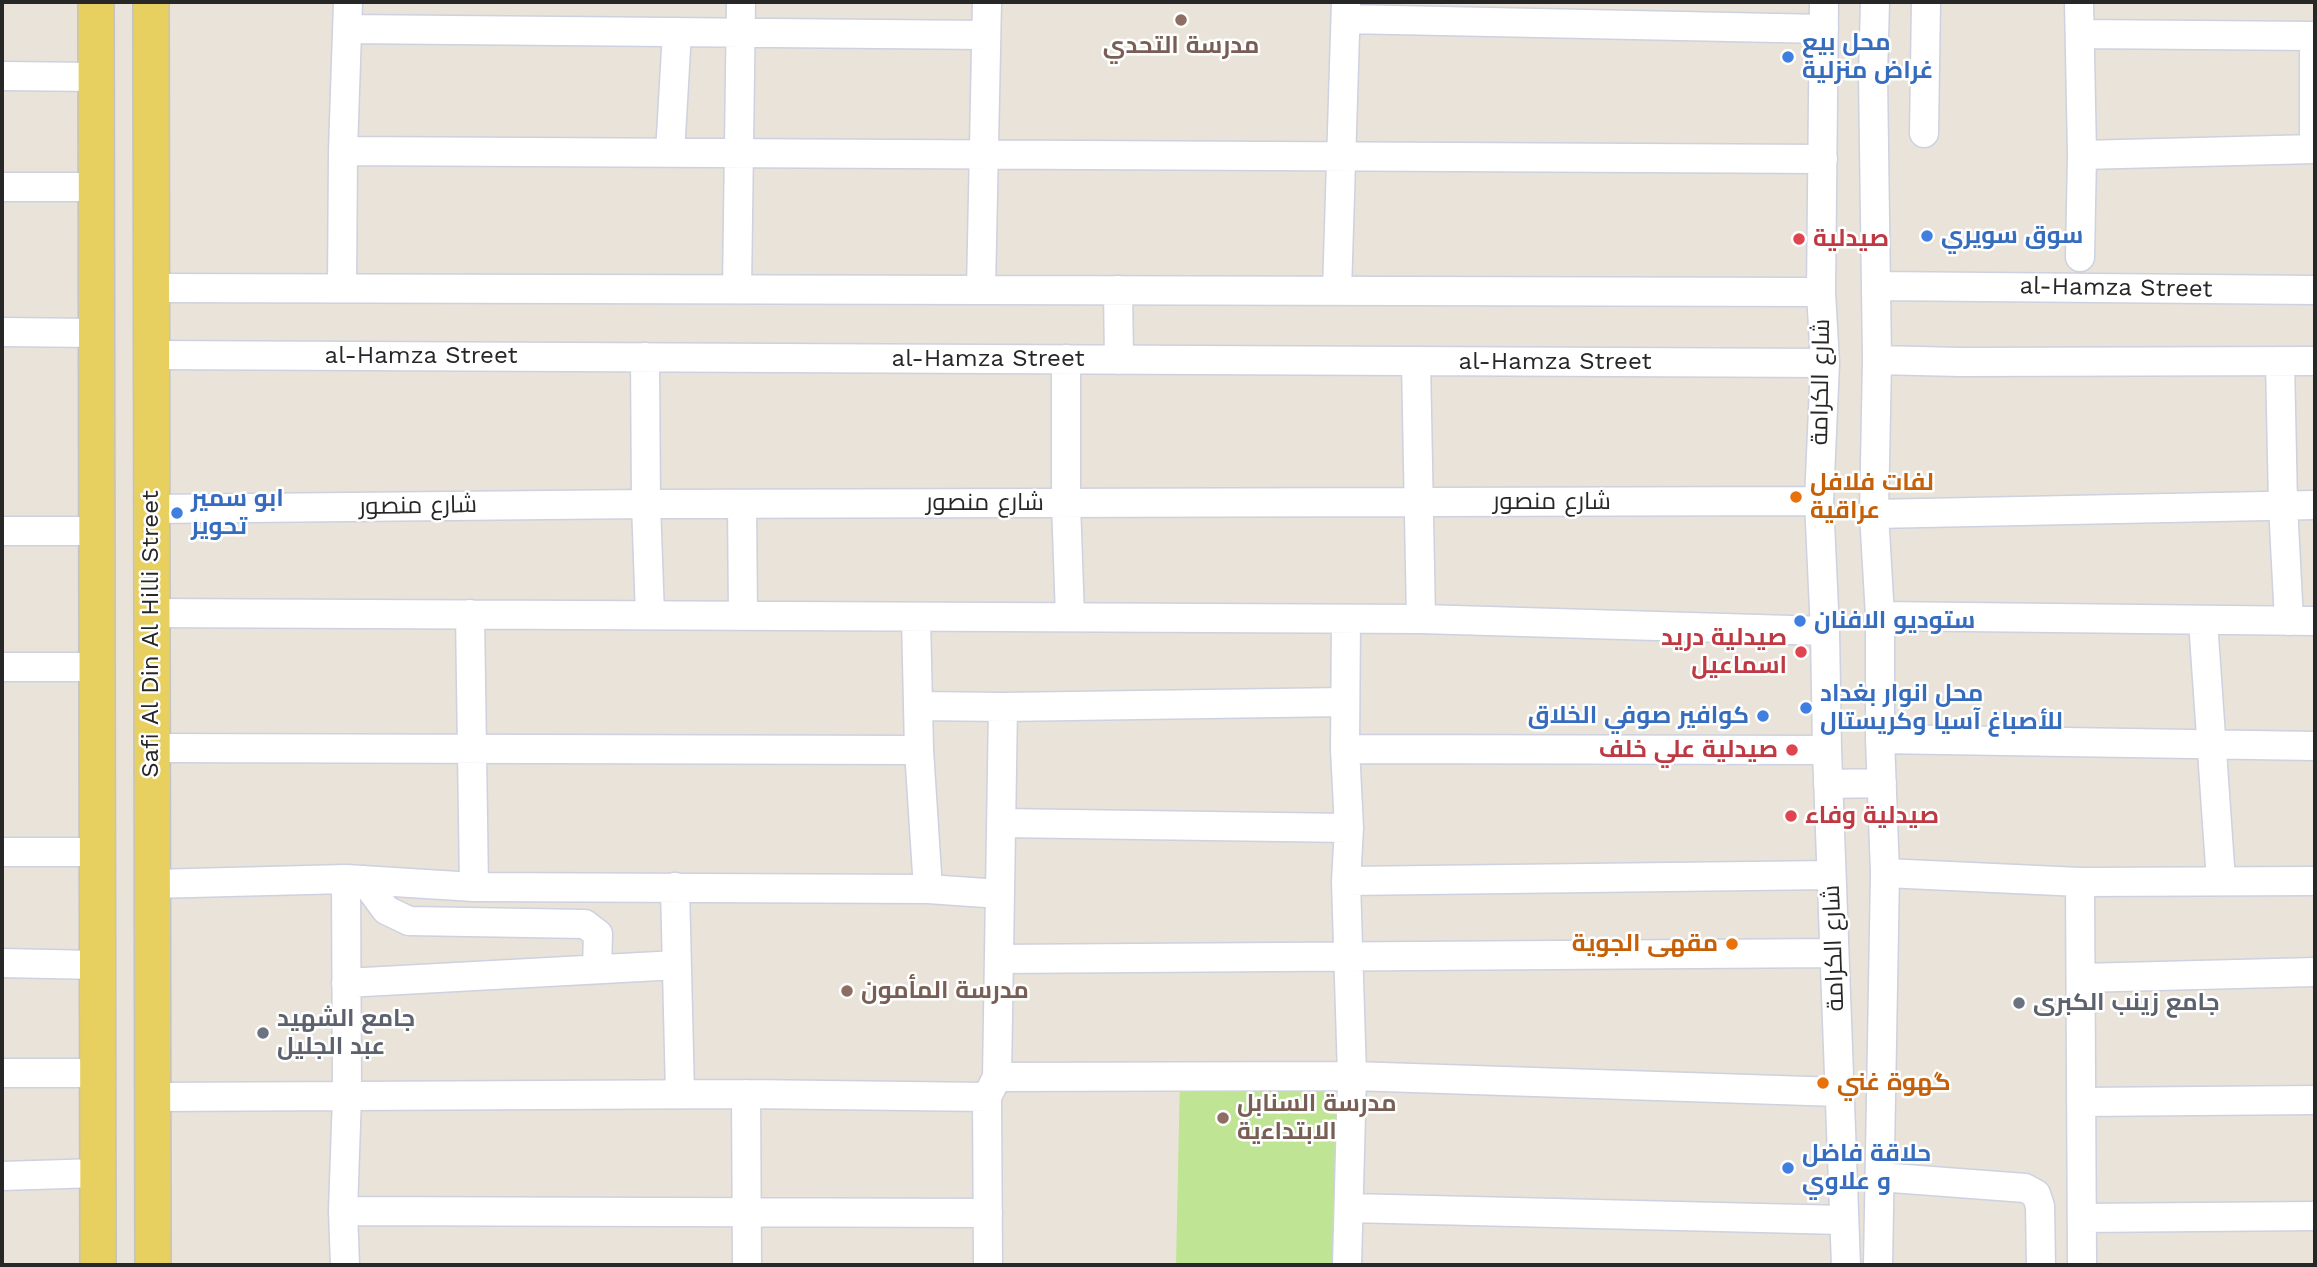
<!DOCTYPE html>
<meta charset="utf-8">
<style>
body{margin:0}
#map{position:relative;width:2317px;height:1267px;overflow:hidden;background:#e9e3d9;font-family:"Work Sans",sans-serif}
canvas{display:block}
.frame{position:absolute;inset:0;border:4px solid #272727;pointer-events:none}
</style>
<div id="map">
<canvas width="2317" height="1267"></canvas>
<div class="frame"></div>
</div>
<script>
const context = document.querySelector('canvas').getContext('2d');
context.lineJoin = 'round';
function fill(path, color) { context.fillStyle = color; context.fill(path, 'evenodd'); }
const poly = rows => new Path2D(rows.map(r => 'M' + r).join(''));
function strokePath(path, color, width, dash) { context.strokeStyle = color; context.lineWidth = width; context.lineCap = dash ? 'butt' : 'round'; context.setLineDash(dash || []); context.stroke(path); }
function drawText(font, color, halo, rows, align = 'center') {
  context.font = font + ' "Work Sans",Cairo,sans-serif'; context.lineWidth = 5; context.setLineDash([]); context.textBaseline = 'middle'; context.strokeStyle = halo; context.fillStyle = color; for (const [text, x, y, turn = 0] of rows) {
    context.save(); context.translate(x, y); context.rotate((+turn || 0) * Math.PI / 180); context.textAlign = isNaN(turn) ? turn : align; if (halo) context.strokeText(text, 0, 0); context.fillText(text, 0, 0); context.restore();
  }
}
const pitch = poly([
 [1352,1076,1347,1265,1176,1265,1180,1077]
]);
const minor = poly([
 [1824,2,1821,292,1825,363,1819,501,1825,631,1827,750,1846,1265],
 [1875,2,1873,75,1877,360,1874,514,1880,616,1880,739,1885,873,1878,1265],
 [2079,2,2082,155,2080,257],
 [1346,19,1824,29],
 [347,29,986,35],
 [2080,34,2315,36],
 [2,76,96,77],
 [1924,133,1926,2],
 [2314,149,2314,36],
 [343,151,1823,159],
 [670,153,677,32],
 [2082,155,2315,149],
 [2,187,96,187],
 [1876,286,2315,290],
 [151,288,1821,292],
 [342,288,343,151,348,2],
 [737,289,741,2],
 [981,290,987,2],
 [1118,290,1119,360],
 [1337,291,1346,2],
 [2,332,96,333],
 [151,355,1825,363],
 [645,357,646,504,650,615],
 [1066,359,1066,503,1070,617],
 [1877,360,1960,362,2315,361],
 [1416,361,1421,619],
 [2280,361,2283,505,2289,621],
 [742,504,743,616],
 [151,509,646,504,1819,501],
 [1874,514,2315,505],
 [2,531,97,531],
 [151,613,1421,619,1825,631],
 [470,614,474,887],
 [1880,616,2315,621],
 [916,617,919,750,928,889],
 [1346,619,1345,749,1349,828,1346,881,1352,1076,1347,1265],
 [2203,621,2221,881],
 [2,667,97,667],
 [919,706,1003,707,1345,702],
 [1880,739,2315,746],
 [151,748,919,750],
 [1345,749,1827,750],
 [1828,784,1882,783],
 [1001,823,1349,828],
 [2,852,97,852],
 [1885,873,2080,882,2315,881],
 [364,880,386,910,409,921,585,924,598,934,597,969],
 [1346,881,1831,875],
 [2080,882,2082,1265],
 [152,884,346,879,474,887,928,889,1000,894],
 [675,887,680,1094],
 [999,959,1834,953],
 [2,963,97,965],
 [2081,978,2315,972],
 [346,983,677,965],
 [2,1073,97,1073],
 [997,1077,1352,1076,1839,1092],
 [746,1094,747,1265],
 [153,1097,746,1094,987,1097],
 [2081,1102,2315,1100],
 [2,1176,98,1173],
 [1879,1177,2025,1188,2036,1194,2040,1206,2041,1265],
 [1349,1208,1843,1220],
 [343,1211,988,1213],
 [2082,1218,2315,1216],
 [345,1265,343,1211,347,1096,346,879],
 [988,1265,987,1097,997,1077,1003,707]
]);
const major = poly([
 [96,2,98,1265],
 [151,2,153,1265]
]);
const markers = [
 [1181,20,7,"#8d6e63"],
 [1788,57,7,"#3f7fe0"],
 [1927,236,7,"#3f7fe0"],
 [1799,239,7,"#e0444e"],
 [1796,497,7,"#e8710a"],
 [177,513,7,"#3f7fe0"],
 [1800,621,7,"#3f7fe0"],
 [1801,652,7,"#e0444e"],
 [1806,708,7,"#3f7fe0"],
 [1763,716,7,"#3f7fe0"],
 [1792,750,7,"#e0444e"],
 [1791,816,7,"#e0444e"],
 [1732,944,7,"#e8710a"],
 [847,991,7,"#8d6e63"],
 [2019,1003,7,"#6b7280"],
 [263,1033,7,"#6b7280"],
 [1823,1083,7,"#e8710a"],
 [1223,1118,7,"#8d6e63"],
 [1788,1168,7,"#3f7fe0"]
];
const shopNames = [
 ["محل بيع",1802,43],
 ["غراض منزلية",1802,71],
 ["سوق سويري",1941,236],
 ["ابو سمير",191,499],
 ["تحوير",191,527],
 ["ستوديو الافنان",1814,621],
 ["محل انوار بغداد",1820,694],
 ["للأصباغ آسيا وكريستال",1820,722],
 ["كوافير صوفي الخلاق",1749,716,"right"],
 ["حلاقة فاضل",1802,1154],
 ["و علاوي",1802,1182]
];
const educationNames = [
 ["مدرسة التحدي",1181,46,"center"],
 ["مدرسة المأمون",861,991],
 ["مدرسة السنابل",1237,1104],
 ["الابتداءية",1237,1132]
];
const healthNames = [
 ["صيدلية",1813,239],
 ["صيدلية دريد",1787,638,"right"],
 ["اسماعيل",1787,666,"right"],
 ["صيدلية علي خلف",1778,750,"right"],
 ["صيدلية وفاء",1805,816]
];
const streetNames = [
 ["al-Hamza Street",2116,288,1],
 ["al-Hamza Street",421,356],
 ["al-Hamza Street",988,359],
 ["al-Hamza Street",1555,362],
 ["شارع الكرامة",1821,382,-89],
 ["شارع منصور",1552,502],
 ["شارع منصور",985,503],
 ["شارع منصور",418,506,-1],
 ["Safi Al Din Al Hilli Street",151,634,-90],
 ["شارع الكرامة",1834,948,-92]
];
const foodNames = [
 ["لفات فلافل",1810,483],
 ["عراقية",1810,511],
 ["مقهى الجوية",1718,944,"right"],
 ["گهوة غني",1837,1083]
];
const worshipNames = [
 ["جامع زينب الكبرى",2033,1003],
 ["جامع الشهيد",277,1019],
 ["عبد الجليل",277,1047]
];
fill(pitch, '#bee494');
strokePath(minor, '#ced1df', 31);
strokePath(major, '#c3c3c3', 38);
strokePath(minor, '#fff', 28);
strokePath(major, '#e7cf60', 35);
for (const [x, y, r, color] of markers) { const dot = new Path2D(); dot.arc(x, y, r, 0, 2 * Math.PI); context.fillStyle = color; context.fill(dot); strokePath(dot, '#fff', 2.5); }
drawText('bold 24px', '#366cbe', '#fff', shopNames, 'left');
drawText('bold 24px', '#785e54', '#fff', educationNames, 'left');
drawText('bold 24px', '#be3a42', '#fff', healthNames, 'left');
drawText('24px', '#272727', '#fff', streetNames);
drawText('bold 24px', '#c56008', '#fff', foodNames, 'left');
drawText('bold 24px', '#5b616d', '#fff', worshipNames, 'left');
</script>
